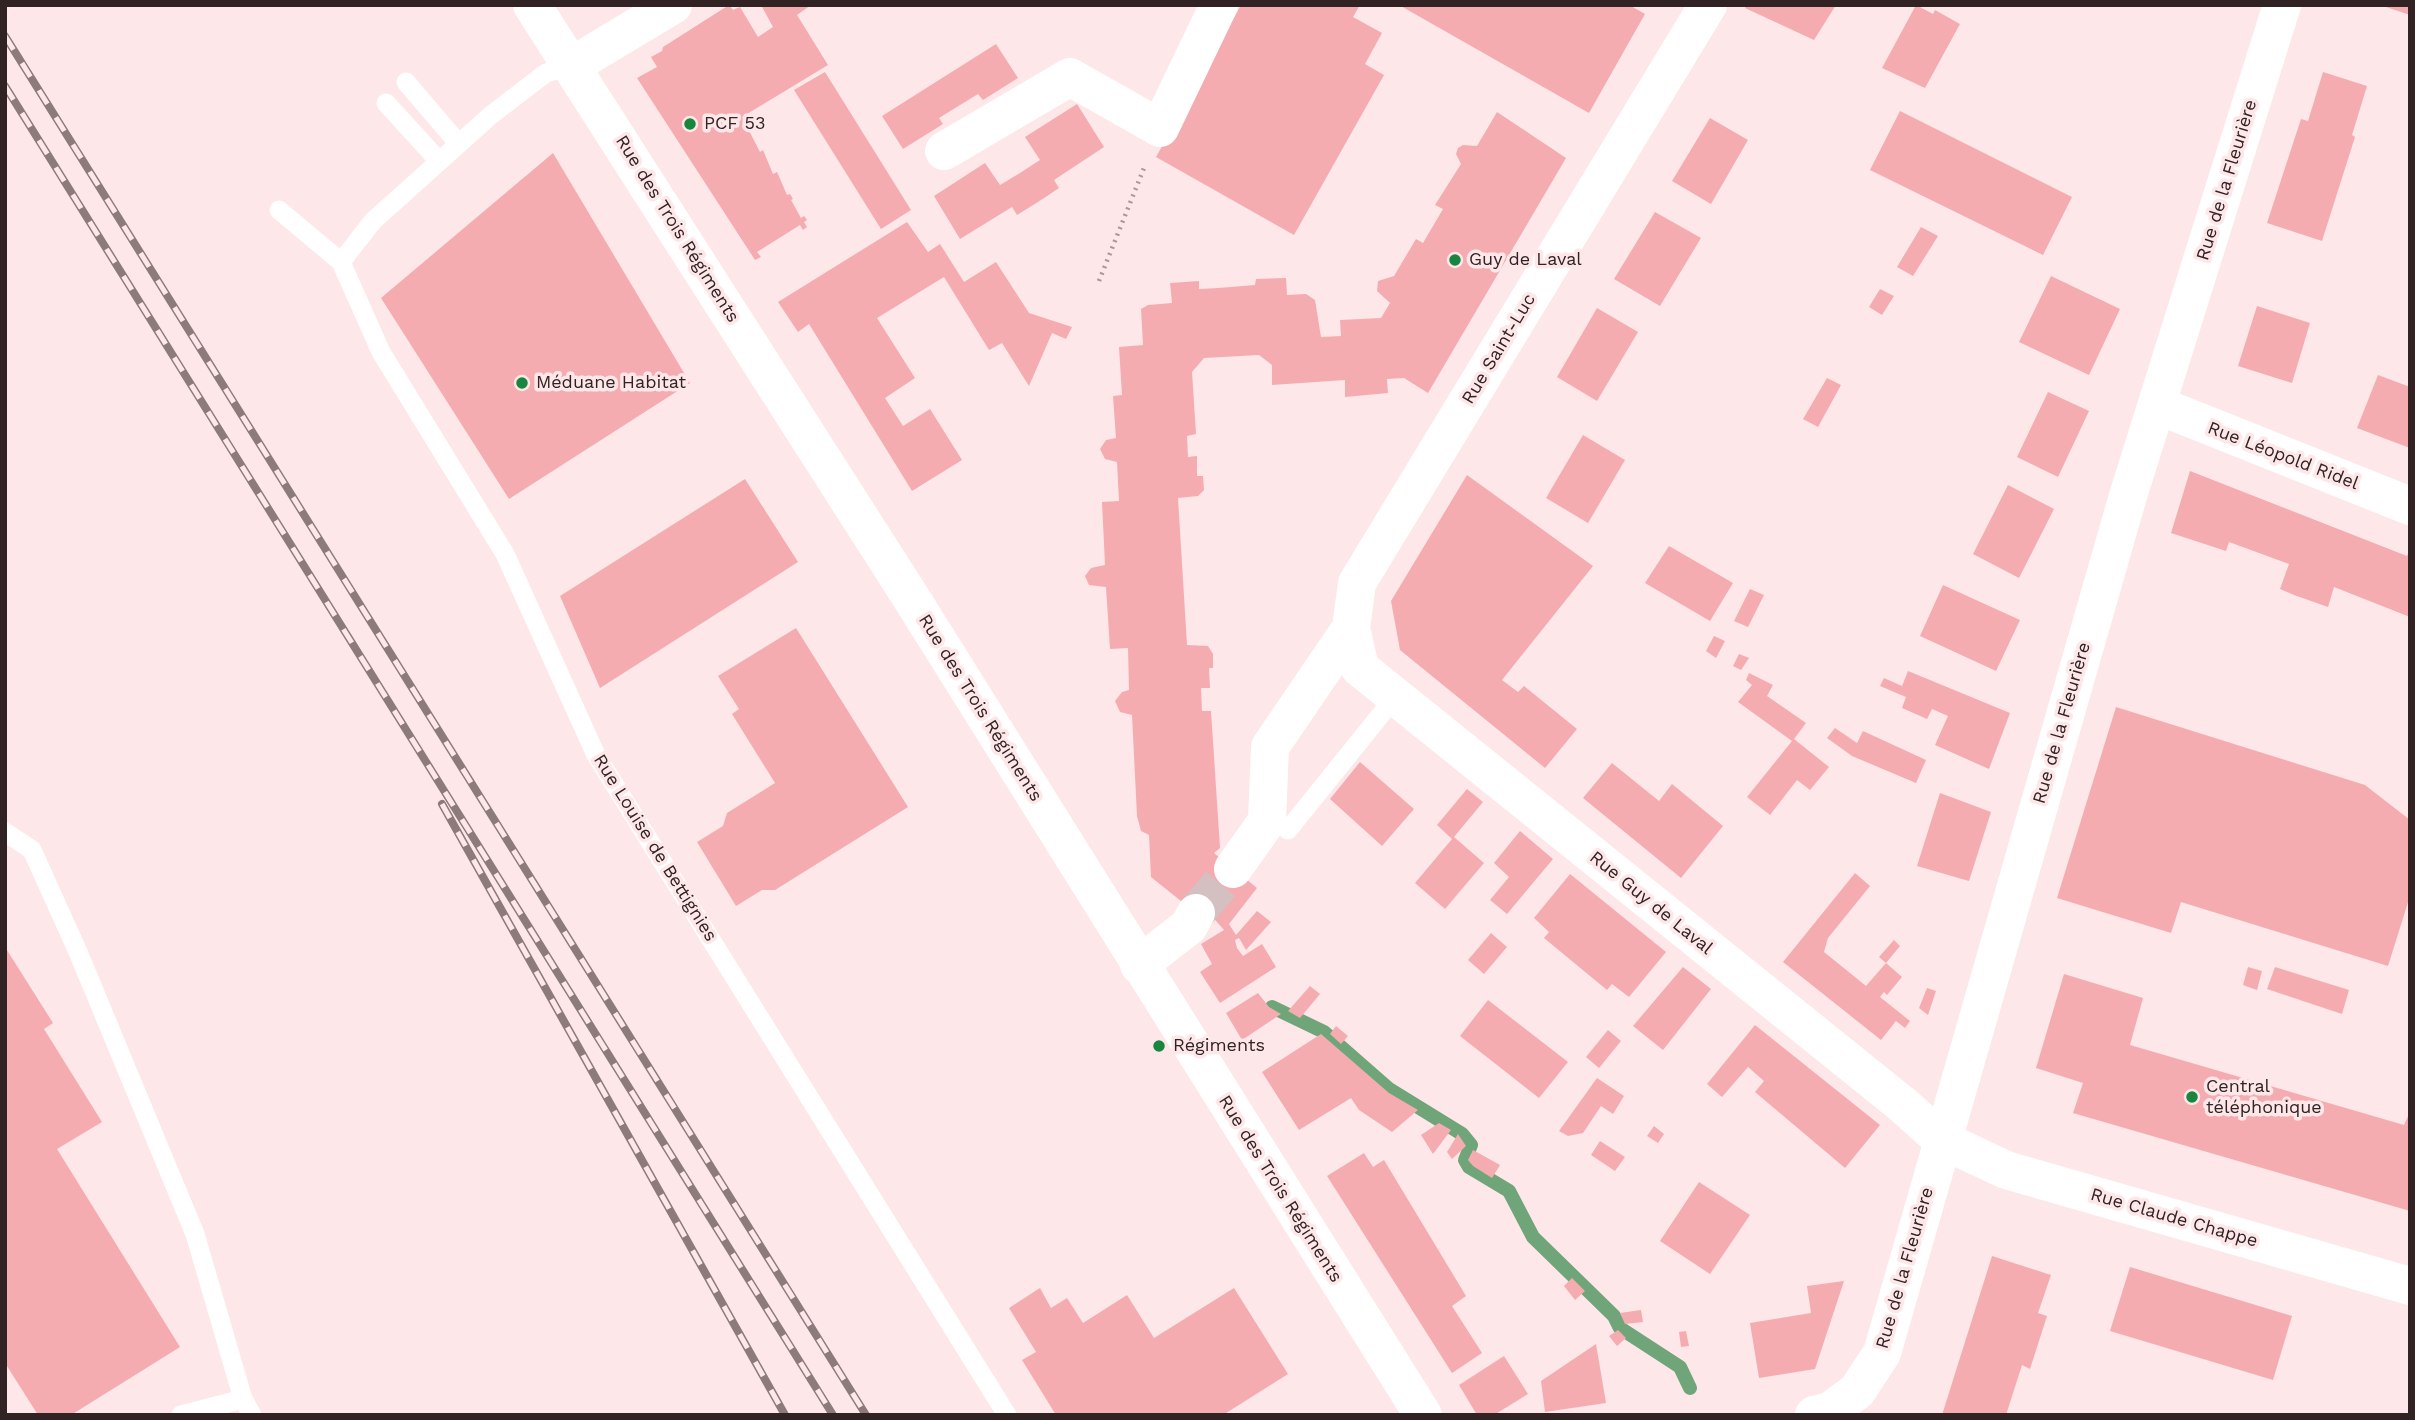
<!DOCTYPE html>
<meta charset="utf-8">
<style>
body{margin:0}
#map{position:relative;width:2415px;height:1420px;overflow:hidden;background:#fee7e8;font-family:"Work Sans",sans-serif}
canvas{display:block}
.frame{position:absolute;inset:0;border:7px solid #312324;pointer-events:none}
</style>
<div id="map">
<canvas width="2415" height="1420"></canvas>
<div class="frame"></div>
</div>
<script>
const context = document.querySelector('canvas').getContext('2d');
context.lineJoin = 'round';
const poly = rows => new Path2D(rows.map(r => 'M' + r).join(''));
function strokePath(path, color, width, dash) { context.strokeStyle = color; context.lineWidth = width; context.lineCap = dash ? 'butt' : 'round'; context.setLineDash(dash || []); context.stroke(path); }
function fill(path, color) { context.fillStyle = color; context.fill(path, 'evenodd'); }
function drawText(font, color, halo, rows, align = 'center') {
  context.font = font + ' "Work Sans",sans-serif'; context.lineWidth = 7; context.setLineDash([]); context.textBaseline = 'middle'; context.strokeStyle = halo; context.fillStyle = color; for (const [text, x, y, turn = 0] of rows) {
    context.save(); context.translate(x, y); context.rotate((+turn || 0) * Math.PI / 180); context.textAlign = isNaN(turn) ? turn : align; if (halo) context.strokeText(text, 0, 0); context.fillText(text, 0, 0); context.restore();
  }
}
const stream = poly([
 [1272,1007,1324,1032,1389,1089,1462,1134,1471,1145,1465,1160,1469,1167,1509,1191,1533,1237,1614,1316,1620,1328,1680,1367,1690,1388]
]);
const building = poly([
 [729,5,733,10,740,7,758,37,773,27,761,5,811,5,797,15,828,65,742,117,760,152,763,150,773,174,777,172,787,195,790,194,793,199,791,200,801,218,804,216,807,220,804,222,807,227,803,230,800,225,757,252,761,257,755,260,637,78,657,67,651,57,662,51,663,47],
 [1241,5,1360,5,1353,17,1382,33,1365,64,1384,75,1294,235,1156,157],
 [1399,5,1629,5,1645,14,1589,113],
 [1747,5,1836,5,1814,40,1745,8],
 [1916,5,1933,14,1935,10,1960,24,1925,88,1882,68],
 [2383,5,2410,5,2410,15,2383,6],
 [996,44,1018,78,983,100,978,94,939,118,943,124,903,149,882,116],
 [825,72,911,210,881,229,794,90],
 [2323,72,2367,86,2352,135,2355,137,2322,241,2267,223,2300,122,2301,119,2308,121],
 [1077,104,1104,147,1054,180,1059,188,1038,202,1017,215,1012,207,960,239,934,196,985,163,1000,185,1020,173,1040,160,1025,137],
 [1900,111,2072,197,2043,255,1870,170],
 [1497,112,1566,158,1428,393,1404,378,1387,379,1388,393,1345,397,1345,380,1272,385,1272,365,1259,355,1204,358,1192,372,1196,434,1187,436,1188,457,1197,456,1197,476,1203,476,1204,490,1198,496,1178,498,1187,645,1208,646,1213,654,1213,668,1209,668,1210,688,1201,688,1202,711,1211,711,1220,848,1214,853,1257,888,1229,924,1236,935,1257,911,1271,922,1246,950,1239,938,1235,940,1237,948,1243,956,1262,944,1276,967,1220,1003,1200,972,1212,964,1201,944,1224,930,1209,913,1196,913,1151,877,1149,835,1141,831,1137,816,1132,715,1120,712,1115,701,1122,692,1129,690,1128,648,1110,649,1106,587,1089,585,1085,576,1091,568,1105,565,1102,502,1119,501,1117,462,1105,459,1100,449,1106,440,1116,438,1113,396,1122,395,1119,347,1143,345,1141,309,1148,305,1172,303,1170,283,1199,281,1199,289,1218,288,1255,285,1256,279,1286,278,1287,295,1306,294,1315,300,1321,337,1341,336,1340,320,1381,318,1390,303,1377,291,1378,281,1394,276,1416,239,1423,243,1443,209,1435,205,1461,164,1456,154,1458,148,1463,145,1477,146],
 [1710,118,1748,140,1711,204,1672,181],
 [553,153,690,383,509,499,381,298],
 [1655,212,1701,238,1660,306,1614,279],
 [907,222,928,252,940,244,964,282,996,262,1029,313,1072,327,1066,339,1052,333,1029,386,1002,343,989,350,944,277,877,318,915,378,885,398,903,426,930,409,962,460,912,491,809,324,798,332,778,302],
 [1921,227,1938,236,1913,276,1897,267],
 [2051,276,2120,309,2089,375,2019,342],
 [1880,289,1894,296,1882,315,1869,307],
 [2257,306,2310,323,2292,383,2238,366],
 [1597,308,1638,332,1597,401,1557,377],
 [2378,375,2410,387,2410,448,2357,428],
 [1827,378,1841,385,1818,427,1803,419],
 [2048,392,2089,411,2058,477,2017,457],
 [1583,435,1625,460,1588,523,1546,498],
 [2190,471,2407,556,2410,549,2410,617,2334,587,2328,607,2294,595,2280,589,2289,564,2229,542,2226,551,2171,533],
 [1467,475,1593,566,1502,680,1518,692,1524,686,1577,729,1545,768,1400,650,1391,601],
 [745,479,798,562,600,688,560,596],
 [2008,485,2054,509,2019,578,1973,554],
 [1669,546,1733,583,1710,621,1645,583],
 [1943,585,2020,620,1996,671,1920,636],
 [1750,589,1764,595,1748,627,1734,621],
 [796,628,908,807,775,890,762,890,736,906,697,842,723,826,727,813,775,783,732,714,739,709,718,676],
 [1714,636,1725,641,1716,658,1706,651],
 [1739,654,1749,658,1741,670,1733,666],
 [1908,671,2010,713,1989,769,1935,745,1948,716,1932,709,1927,719,1902,708,1906,697,1880,686,1884,678,1902,686],
 [1749,673,1773,685,1767,696,1806,723,1794,739,1829,767,1810,790,1797,780,1770,815,1747,797,1792,741,1738,702,1752,685,1746,680],
 [2116,707,2365,785,2410,820,2410,896,2388,966,2181,902,2171,933,2057,898],
 [1835,728,1857,743,1863,731,1926,760,1916,783,1852,756,1827,738],
 [1360,762,1414,809,1382,846,1330,799],
 [1612,763,1659,801,1672,784,1723,826,1681,878,1583,798],
 [1467,789,1483,802,1454,837,1484,863,1445,909,1415,883,1452,839,1437,825],
 [1940,793,1991,812,1969,881,1917,866],
 [1520,831,1553,859,1507,914,1490,900,1509,877,1494,863],
 [1855,873,1870,886,1828,938,1824,952,1866,986,1886,963,1879,957,1894,940,1900,946,1886,963,1902,977,1887,995,1884,992,1880,997,1910,1021,1905,1028,1896,1021,1881,1040,1783,962],
 [1570,874,1666,952,1629,997,1612,984,1607,990,1544,938,1549,932,1534,918],
 [1491,933,1507,947,1484,974,1468,960],
 [5,947,53,1023,44,1029,102,1122,57,1149,180,1347,71,1415,38,1415,5,1363],
 [1683,967,1711,989,1663,1050,1633,1026],
 [2248,967,2262,971,2257,990,2243,985],
 [2275,967,2349,990,2342,1014,2267,989],
 [2064,974,2143,998,2130,1045,2404,1125,2410,1112,2410,1211,2073,1113,2083,1083,2036,1068],
 [1310,986,1320,994,1300,1018,1288,1011],
 [1927,988,1936,991,1928,1015,1919,1008],
 [1258,993,1269,1007,1281,1014,1242,1040,1226,1013],
 [1488,1000,1568,1062,1539,1098,1460,1036],
 [1755,1025,1880,1125,1845,1168,1755,1092,1764,1081,1748,1067,1722,1097,1707,1084],
 [1336,1026,1348,1036,1341,1044,1330,1034],
 [1608,1030,1621,1041,1599,1068,1586,1057],
 [1321,1034,1389,1093,1418,1110,1392,1132,1359,1110,1351,1098,1299,1130,1262,1072],
 [1597,1078,1624,1096,1613,1114,1601,1106,1583,1133,1568,1136,1559,1131],
 [1439,1123,1451,1130,1433,1154,1421,1135],
 [1654,1126,1664,1134,1658,1143,1647,1136],
 [1458,1134,1466,1146,1452,1159,1447,1152],
 [1600,1141,1625,1157,1615,1171,1591,1155],
 [1473,1150,1500,1165,1492,1178,1473,1166,1468,1160],
 [1364,1153,1373,1167,1384,1160,1466,1296,1452,1306,1482,1353,1452,1373,1327,1176],
 [1699,1182,1750,1215,1710,1274,1660,1241],
 [1992,1256,2051,1275,2038,1313,2047,1316,2030,1369,2022,1365,2006,1415,1942,1415],
 [2130,1267,2292,1316,2273,1380,2110,1331],
 [1572,1278,1585,1291,1575,1300,1564,1286],
 [1844,1281,1815,1369,1759,1378,1750,1323,1811,1313,1807,1286],
 [1040,1288,1051,1308,1067,1298,1083,1323,1127,1295,1154,1338,1234,1288,1288,1374,1223,1415,1056,1415,1022,1360,1036,1352,1009,1308],
 [1641,1310,1643,1322,1625,1324,1620,1313],
 [1618,1330,1626,1338,1617,1346,1609,1336],
 [1686,1331,1689,1346,1681,1347,1679,1332],
 [1596,1344,1606,1403,1545,1412,1541,1381],
 [1504,1356,1528,1394,1494,1415,1477,1415,1459,1385]
]);
const minorTunnel = poly([
 [1196,913,1233,869]
]);
const path = poly([
 [1099,281,1144,168]
]);
const service = poly([
 [406,82,458,143],
 [386,103,439,161],
 [279,210,341,262,381,352,505,554,596,755,1007,1415],
 [341,262,373,221,491,115,546,73,573,65],
 [1288,830,1395,697],
 [5,832,32,850,78,952,195,1234,243,1399,252,1415],
 [181,1415,243,1399]
]);
const minor = poly([
 [1708,5,1357,583,1351,628,1360,668,1903,1105,1942,1140,2006,1170,2410,1286],
 [573,65,673,5],
 [944,151,1070,77,1160,128,1219,5],
 [2157,405,2410,506],
 [1233,869,1267,821,1270,747,1351,628],
 [1139,965,1189,926,1196,913],
 [1814,1415,1830,1411,1857,1391,1882,1353,2128,496,2282,5]
]);
const secondary = poly([
 [532,5,910,596,1423,1415]
]);
const rail = poly([
 [5,36,866,1415],
 [5,86,833,1415],
 [442,804,785,1415]
]);
const markers = [
 [690,124,7,"#18863e"],
 [1455,260,7,"#18863e"],
 [522,383,7,"#18863e"],
 [1159,1046,7,"#18863e"],
 [2192,1097,7,"#18863e"]
];
const poiNames = [
 ["PCF 53",704,124],
 ["Guy de Laval",1469,260],
 ["Méduane Habitat",536,383],
 ["Régiments",1173,1046],
 ["Central",2206,1087],
 ["téléphonique",2206,1108]
];
const streetNames = [
 ["Rue de la Fleurière",2227,180,-73],
 ["Rue des Trois Régiments",677,229,58],
 ["Rue Saint-Luc",1499,349,-59],
 ["Rue Léopold Ridel",2283,456,21],
 ["Rue des Trois Régiments",980,708,58],
 ["Rue de la Fleurière",2062,723,-74],
 ["Rue Louise de Bettignies",655,848,58],
 ["Rue Guy de Laval",1651,903,39],
 ["Rue des Trois Régiments",1280,1189,58],
 ["Rue Claude Chappe",2174,1218,16],
 ["Rue de la Fleurière",1905,1268,-74]
];
strokePath(stream, '#6fa579', 14);
fill(building, '#f5acb1');
strokePath(minorTunnel, '#d5c0c1', 38, [38, 19]);
strokePath(path, '#aa9798', 4.5, [2, 5]);
strokePath(service, '#fff', 19);
strokePath(minor, '#fff', 38);
strokePath(secondary, '#fff', 38);
strokePath(rail, '#8d7b7c', 8);
strokePath(rail, '#fee7e8', 5, [16]);
for (const [x, y, r, color] of markers) { const dot = new Path2D(); dot.arc(x, y, r, 0, 2 * Math.PI); context.fillStyle = color; context.fill(dot); strokePath(dot, '#fee7e8', 2.5); }
drawText('18px', '#312324', '#fee7e8', poiNames, 'left');
drawText('18px', '#312324', '#fee7e8', streetNames);
</script>
